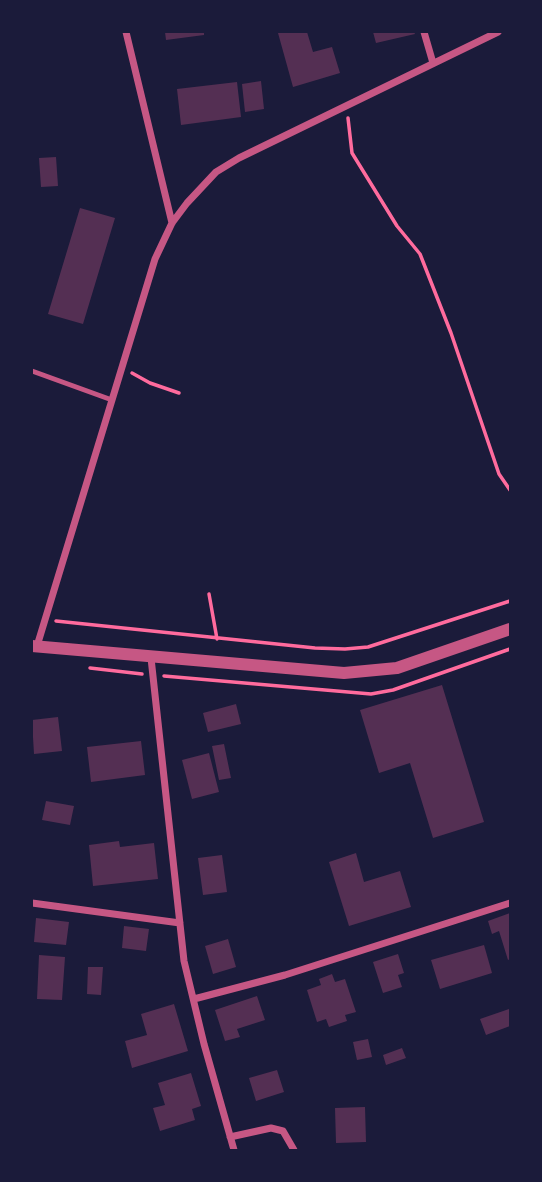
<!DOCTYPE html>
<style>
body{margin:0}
#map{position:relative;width:542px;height:1182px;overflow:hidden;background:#1b1b3a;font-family:Montserrat,sans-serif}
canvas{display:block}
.frame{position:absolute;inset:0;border:33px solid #1b1b3a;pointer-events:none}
</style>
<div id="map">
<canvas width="542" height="1182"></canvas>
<div class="frame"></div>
</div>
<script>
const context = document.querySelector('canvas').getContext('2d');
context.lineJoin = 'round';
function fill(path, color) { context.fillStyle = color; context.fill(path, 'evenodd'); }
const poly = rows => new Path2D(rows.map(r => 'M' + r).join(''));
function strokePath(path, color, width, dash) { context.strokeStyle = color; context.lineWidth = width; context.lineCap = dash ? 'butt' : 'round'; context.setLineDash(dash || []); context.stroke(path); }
const building = poly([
 [165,32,204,32,204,35,166,40],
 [283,32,307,32,313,52,332,47,340,73,293,87,278,33],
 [373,32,414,32,415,34,376,43],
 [261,81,264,109,245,112,242,84],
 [237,82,241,117,181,125,177,89],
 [56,157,58,186,41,187,39,158],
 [80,208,115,218,83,324,48,314],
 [442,685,484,822,433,838,410,763,379,773,360,710],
 [236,704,241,724,208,732,203,713],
 [58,717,62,751,34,754,32,720],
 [141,741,145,775,91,782,87,747],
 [224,744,231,778,219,780,212,746],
 [209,753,219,792,192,799,182,760],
 [46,801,74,806,70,825,42,820],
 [119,841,120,847,154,843,158,879,93,886,89,845],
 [356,853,364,882,400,871,411,907,349,926,329,862],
 [222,855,227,892,203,895,198,858],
 [510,913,510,959,508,960,499,931,492,934,488,921],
 [36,918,69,922,66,945,34,942],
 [124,926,149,929,146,951,122,948],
 [228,939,236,967,213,974,205,946],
 [484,945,492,973,440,989,431,960],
 [398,954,404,973,398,975,402,987,383,993,373,962],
 [39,955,65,957,62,1000,37,999],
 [88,967,103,967,101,995,87,994],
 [332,974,335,982,345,979,356,1012,345,1015,347,1021,329,1027,326,1019,317,1022,307,990,321,985,319,979],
 [257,996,265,1020,237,1029,240,1037,225,1041,215,1010],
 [174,1004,188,1051,132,1068,125,1041,147,1035,141,1014],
 [509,1009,510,1026,486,1035,480,1019],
 [368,1039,372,1057,357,1060,353,1042],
 [402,1048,406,1058,386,1065,383,1055],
 [277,1070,284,1092,256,1101,249,1078],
 [191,1073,201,1106,192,1109,195,1120,160,1131,153,1108,165,1105,158,1083],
 [365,1107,366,1142,336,1143,335,1108]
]);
const path = poly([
 [348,118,352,153,397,226,420,254,451,333,499,474,510,490],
 [132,373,150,383,179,393],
 [209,594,217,639],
 [56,621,315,648,345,649,368,647,510,601],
 [90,668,142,674],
 [164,676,371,694,393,690,510,649]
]);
const service = poly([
 [32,371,112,400]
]);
const minor = poly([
 [126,32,172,223],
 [424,32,433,63],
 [37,646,155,259,172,223,187,203,216,172,239,158,498,32],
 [151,658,184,961,204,1044,234,1150],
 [32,903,180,923],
 [194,999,285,975,510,903],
 [230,1137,271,1128,283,1131,294,1150]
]);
const tertiary = poly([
 [32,646,344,673,397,668,510,629]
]);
fill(building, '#542f53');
strokePath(path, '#ff6b9d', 3.5);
strokePath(service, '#c65784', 5);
strokePath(minor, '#c65784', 7);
strokePath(tertiary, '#c65784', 12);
</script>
